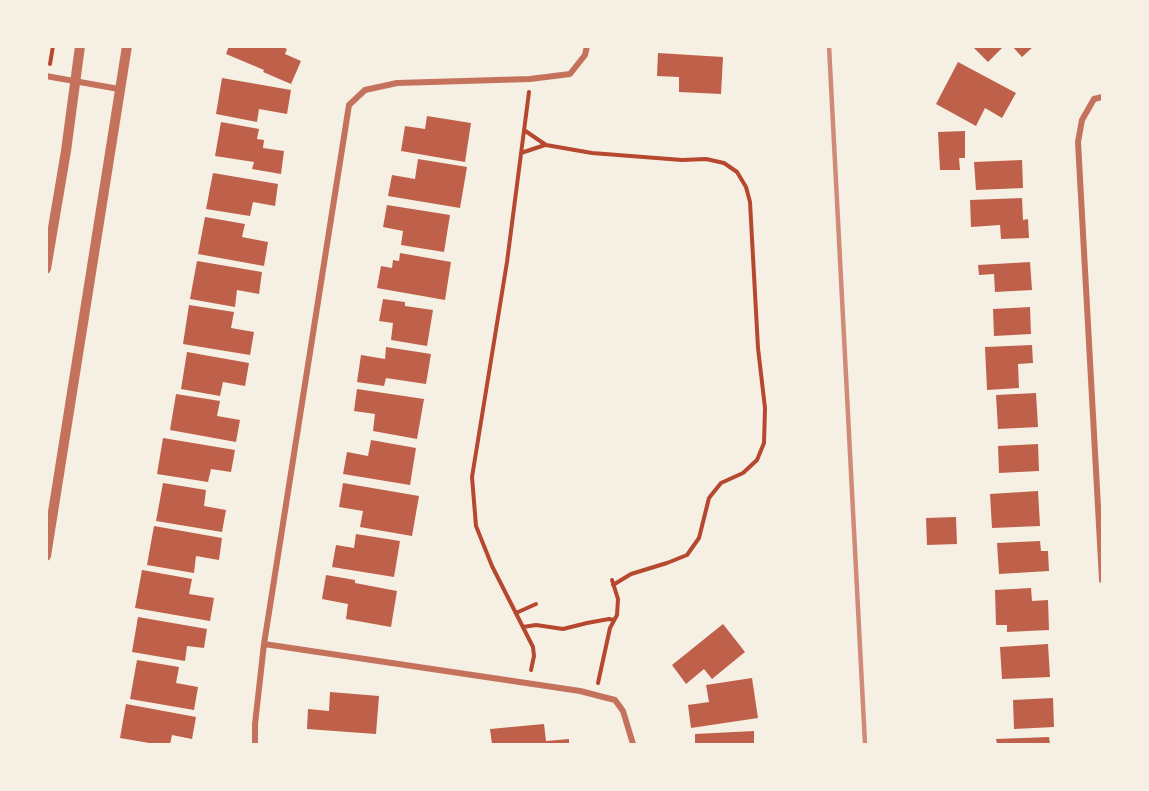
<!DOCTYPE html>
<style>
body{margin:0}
#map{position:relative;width:1149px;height:791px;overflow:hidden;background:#f6efe4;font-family:Lora,serif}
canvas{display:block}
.frame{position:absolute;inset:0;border:48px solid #f6efe4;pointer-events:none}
</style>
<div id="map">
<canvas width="1149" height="791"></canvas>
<div class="frame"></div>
</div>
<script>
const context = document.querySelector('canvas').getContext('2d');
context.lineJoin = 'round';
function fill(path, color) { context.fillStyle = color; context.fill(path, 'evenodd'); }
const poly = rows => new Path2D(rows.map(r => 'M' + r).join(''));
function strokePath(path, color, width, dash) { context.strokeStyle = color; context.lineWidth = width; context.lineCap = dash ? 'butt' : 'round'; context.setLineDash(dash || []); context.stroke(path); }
const building = poly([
 [229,46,279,46,287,49,285,54,301,61,291,84,263,72,264,70,226,54],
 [972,46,1004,46,988,62],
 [1012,46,1034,46,1022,57],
 [658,53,723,57,721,94,679,92,679,77,657,76],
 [958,62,1016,93,1002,118,985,108,976,126,936,104],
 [222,78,291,90,287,114,259,109,257,122,216,114],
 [427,116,471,123,465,162,401,151,405,126,425,129],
 [221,122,259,129,257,139,264,140,263,148,284,151,281,174,252,169,254,162,215,156],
 [965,131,965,158,959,158,960,170,940,170,938,132],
 [418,159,467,167,460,208,388,196,392,175,415,179],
 [1022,160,1023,188,976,190,974,162],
 [213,173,278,184,275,206,253,202,250,216,206,209],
 [1022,198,1023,220,1028,219,1029,238,1001,239,1000,225,971,227,970,200],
 [387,205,450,215,444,252,401,245,403,231,383,227],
 [205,217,245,224,242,237,268,242,264,266,198,254],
 [400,253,451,262,445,300,377,288,381,266,392,268,393,260,399,261],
 [197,261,262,272,259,294,237,290,235,307,190,299],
 [1030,262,1032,290,995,292,994,274,979,275,978,265],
 [383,299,405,302,405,306,433,310,427,346,391,340,393,323,379,321],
 [189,305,234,312,231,328,254,332,250,355,183,344],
 [1030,307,1031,334,994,336,993,309],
 [1032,345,1033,363,1018,364,1019,388,987,390,985,347],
 [386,347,431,354,426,384,386,378,384,386,357,382,361,355,385,359],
 [187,352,249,363,245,386,223,382,220,396,181,389],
 [357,389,424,399,417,439,373,431,375,414,354,411],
 [1036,393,1038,427,998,429,996,395],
 [176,394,220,401,217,416,240,420,236,442,170,430],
 [163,438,235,450,231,472,211,469,208,482,157,474],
 [371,440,416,448,410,485,343,474,347,452,368,456],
 [1038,444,1039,471,999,473,998,446],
 [163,483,206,490,204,506,226,510,222,532,156,521],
 [343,483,419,496,412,536,360,527,363,511,339,507],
 [1038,491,1040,526,992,528,990,494],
 [956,517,957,544,927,545,926,518],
 [154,526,222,538,219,560,196,556,194,573,147,565],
 [356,534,400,541,394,577,332,567,336,545,354,548],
 [1040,541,1041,551,1048,551,1049,571,999,574,997,543],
 [142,570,192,579,189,594,214,598,210,621,135,608],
 [326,575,355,580,355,583,397,591,391,627,346,619,348,604,322,599],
 [1031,588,1032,601,1048,600,1049,630,1007,632,1007,625,996,625,995,590],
 [138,617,207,629,204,648,187,646,185,661,132,652],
 [723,624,745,652,712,679,704,669,686,684,672,665],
 [1048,644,1050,677,1002,679,1000,647],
 [137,660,179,667,176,683,198,687,194,710,130,699],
 [752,678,758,718,691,728,688,705,709,702,706,685],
 [330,692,379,696,376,734,307,729,308,709,329,711],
 [1053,698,1054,727,1014,729,1013,700],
 [126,704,196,717,192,739,172,735,170,744,155,744,120,738],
 [544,724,546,741,569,739,569,744,492,744,490,729],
 [754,731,754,744,695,744,695,734],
 [1049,737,1050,744,997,744,996,739]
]);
const path = poly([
 [50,64,53,46],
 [529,92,507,262,472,477,476,526,492,566,533,647,534,656,531,670],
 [524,130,546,145,592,153,682,160,706,159,724,163,737,172,746,187,750,202,758,348,765,408,764,443,757,460,743,473,721,483,709,498,699,538,687,555,667,563,631,574,613,585],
 [521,153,545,145],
 [516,613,536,604],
 [523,627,536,625,563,629,587,623,609,619,614,620],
 [598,683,610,628,617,615,618,599,612,580]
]);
const minor = poly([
 [46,76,119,89],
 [1102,97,1094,99,1082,120,1078,142,1102,580],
 [264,644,580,691,615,700,623,711,633,744],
 [255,744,255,724,264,644,349,105,365,90,397,83,530,79,570,74,585,55,587,46]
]);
const tertiary = poly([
 [46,269,66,151,80,46],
 [46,556,127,46]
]);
const rail = poly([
 [829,46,865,744]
]);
fill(building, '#bf614a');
strokePath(path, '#b5482f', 4);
strokePath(minor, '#c5725c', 6);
strokePath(tertiary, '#c5725c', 10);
strokePath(rail, '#cf8b77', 4.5);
</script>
